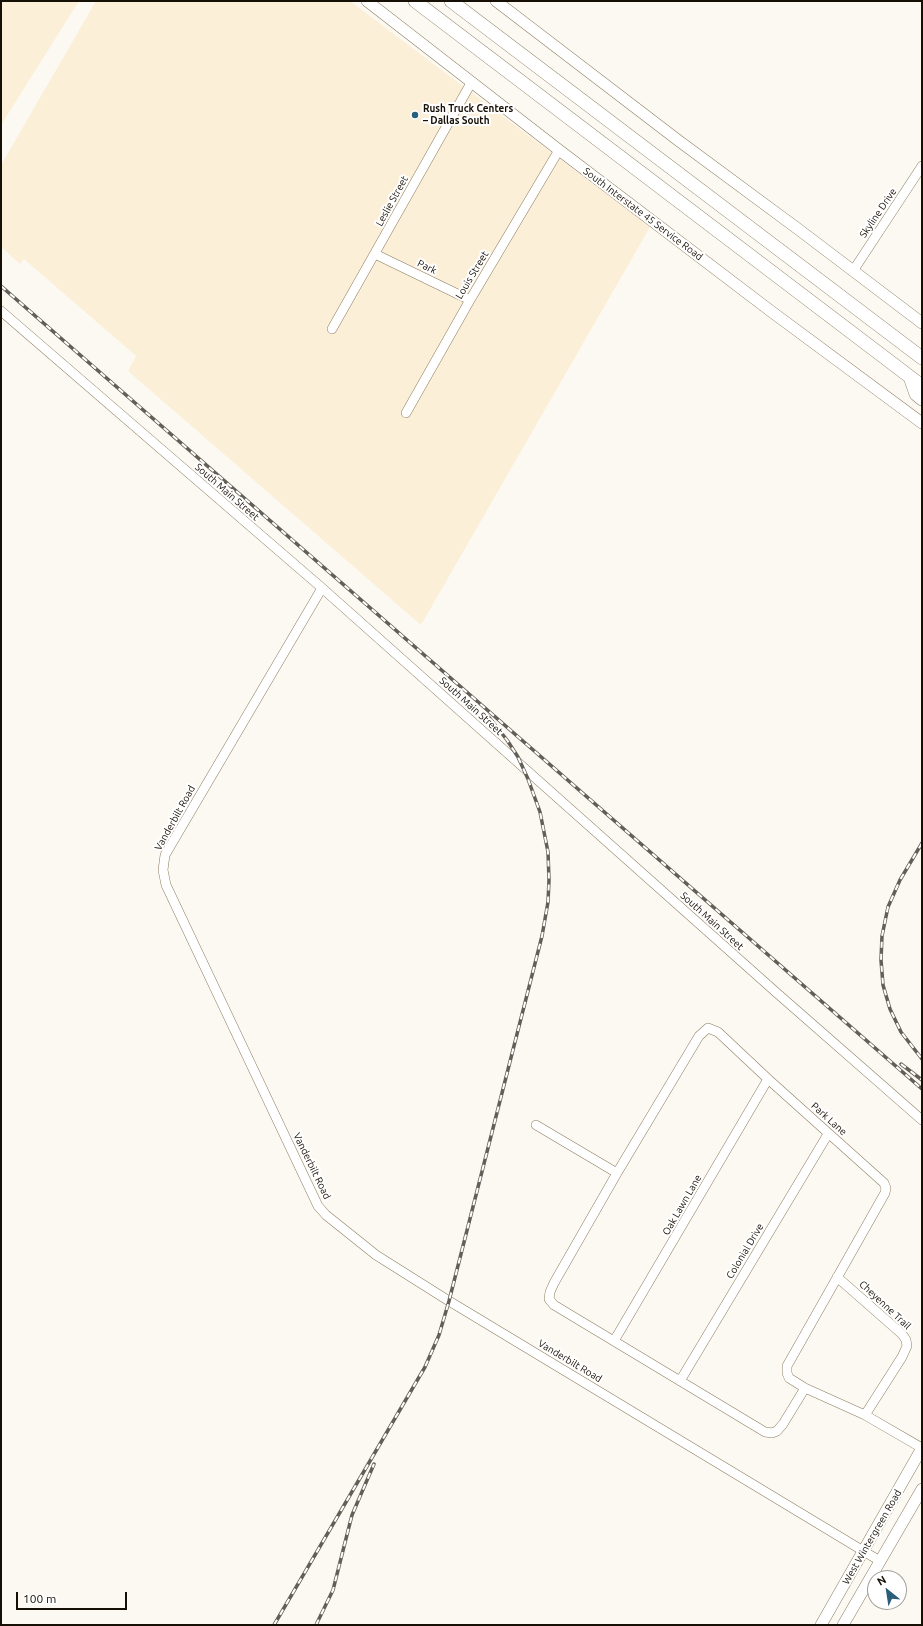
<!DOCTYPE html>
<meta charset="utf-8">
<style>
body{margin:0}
#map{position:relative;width:923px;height:1626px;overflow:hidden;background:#fcf9f2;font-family:Ubuntu,sans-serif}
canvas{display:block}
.frame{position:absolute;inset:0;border:2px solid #150f05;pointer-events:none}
.north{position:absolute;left:867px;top:1570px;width:40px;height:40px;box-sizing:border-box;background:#fff;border:1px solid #a19f9b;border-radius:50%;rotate:330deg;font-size:11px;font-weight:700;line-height:16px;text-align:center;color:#150f05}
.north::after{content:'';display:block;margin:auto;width:14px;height:18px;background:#2a5f7b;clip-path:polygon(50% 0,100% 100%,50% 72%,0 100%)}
.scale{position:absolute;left:16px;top:1592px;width:111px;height:18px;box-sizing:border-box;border:2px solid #150f05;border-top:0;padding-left:5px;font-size:12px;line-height:14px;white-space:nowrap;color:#150f05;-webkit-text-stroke:3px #fff;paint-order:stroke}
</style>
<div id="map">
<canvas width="923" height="1626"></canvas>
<div class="frame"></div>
<div class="north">N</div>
<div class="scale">100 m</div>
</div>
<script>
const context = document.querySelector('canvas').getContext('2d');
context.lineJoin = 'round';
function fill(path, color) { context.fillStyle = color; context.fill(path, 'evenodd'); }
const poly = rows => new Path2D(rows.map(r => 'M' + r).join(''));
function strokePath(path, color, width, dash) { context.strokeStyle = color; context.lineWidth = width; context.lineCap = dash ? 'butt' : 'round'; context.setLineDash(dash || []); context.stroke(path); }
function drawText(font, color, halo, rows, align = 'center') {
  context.font = font + ' Ubuntu,sans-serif'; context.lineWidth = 4; context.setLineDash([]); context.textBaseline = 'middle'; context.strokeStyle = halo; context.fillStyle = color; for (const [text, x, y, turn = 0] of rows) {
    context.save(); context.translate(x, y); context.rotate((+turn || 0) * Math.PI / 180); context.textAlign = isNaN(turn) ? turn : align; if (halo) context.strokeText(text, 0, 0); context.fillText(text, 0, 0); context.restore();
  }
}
const built = poly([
 [1,1,79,1,1,125],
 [96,1,350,1,650,227,421,625,128,371,136,356,24,259,20,264,1,247,1,165]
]);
const minor = poly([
 [375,254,470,300],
 [853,271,922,166],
 [1,311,322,588,778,994,922,1120],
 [332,329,471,83],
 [406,413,470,300,559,150],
 [322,588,165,855,163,870,166,885,318,1206,326,1215,376,1255,449,1301,880,1561],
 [536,1125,617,1173],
 [837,1277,902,1334,906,1340,907,1346,902,1357,865,1415],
 [614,1341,768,1079],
 [680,1381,828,1134],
 [805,1388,783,1424,777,1431,772,1433,765,1432,554,1305,549,1299,550,1292,554,1283,617,1173,699,1036,708,1028,718,1032,768,1079,884,1183,886,1188,885,1193,787,1366,787,1373,789,1378,805,1388,865,1415,922,1448]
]);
const major = poly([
 [367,1,559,150,772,312,922,423],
 [496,1,679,141,798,229,922,323],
 [821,1625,922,1448],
 [843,1625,922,1489]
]);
const highway = poly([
 [415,1,922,386],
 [451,1,922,358],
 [910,377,916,394,922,399]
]);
const rail = poly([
 [1,286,922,1089],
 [922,843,900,880,888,907,882,936,881,960,883,985,890,1009,901,1032,922,1059],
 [901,1064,922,1080],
 [274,1625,425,1367,439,1335,449,1301,542,936,548,902,549,880,548,852,540,812,528,779,518,757,507,740,488,716],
 [316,1625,333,1590,352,1515,374,1464]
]);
const markers = [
 [415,115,4,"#2a5f7b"]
];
const poiNames = [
 ["Rush Truck Centers",423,109],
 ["– Dallas South",423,121]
];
const streetNames = [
 ["Leslie Street",392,201,-61],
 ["Skyline Drive",878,213,-56],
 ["South Interstate 45 Service Road",643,214,37],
 ["Park",427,267,26],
 ["Louis Street",472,275,-59],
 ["South Main Street",227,492,41],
 ["South Main Street",471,706,42],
 ["Vanderbilt Road",175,818,-61],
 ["South Main Street",712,921,42],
 ["Park Lane",829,1119,42],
 ["Vanderbilt Road",312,1166,64],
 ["Oak Lawn Lane",682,1205,-60],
 ["Colonial Drive",745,1251,-59],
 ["Cheyenne Trail",885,1305,43],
 ["Vanderbilt Road",570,1361,31],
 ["West Wintergreen Road",872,1537,-60]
];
fill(built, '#fcefd8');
strokePath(minor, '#8c7c5f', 10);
strokePath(major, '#8c7c5f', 12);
strokePath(highway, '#8c7c5f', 14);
strokePath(minor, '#fff', 9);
strokePath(major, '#fff', 11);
strokePath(highway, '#fff', 13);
strokePath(rail, '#645f56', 3.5);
strokePath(rail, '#fff', 2, [6]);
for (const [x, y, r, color] of markers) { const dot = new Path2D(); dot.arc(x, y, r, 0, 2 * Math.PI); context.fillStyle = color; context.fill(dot); strokePath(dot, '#fff', 1.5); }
drawText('bold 10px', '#150f05', '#fff', poiNames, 'left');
drawText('10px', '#150f05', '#fff', streetNames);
</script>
